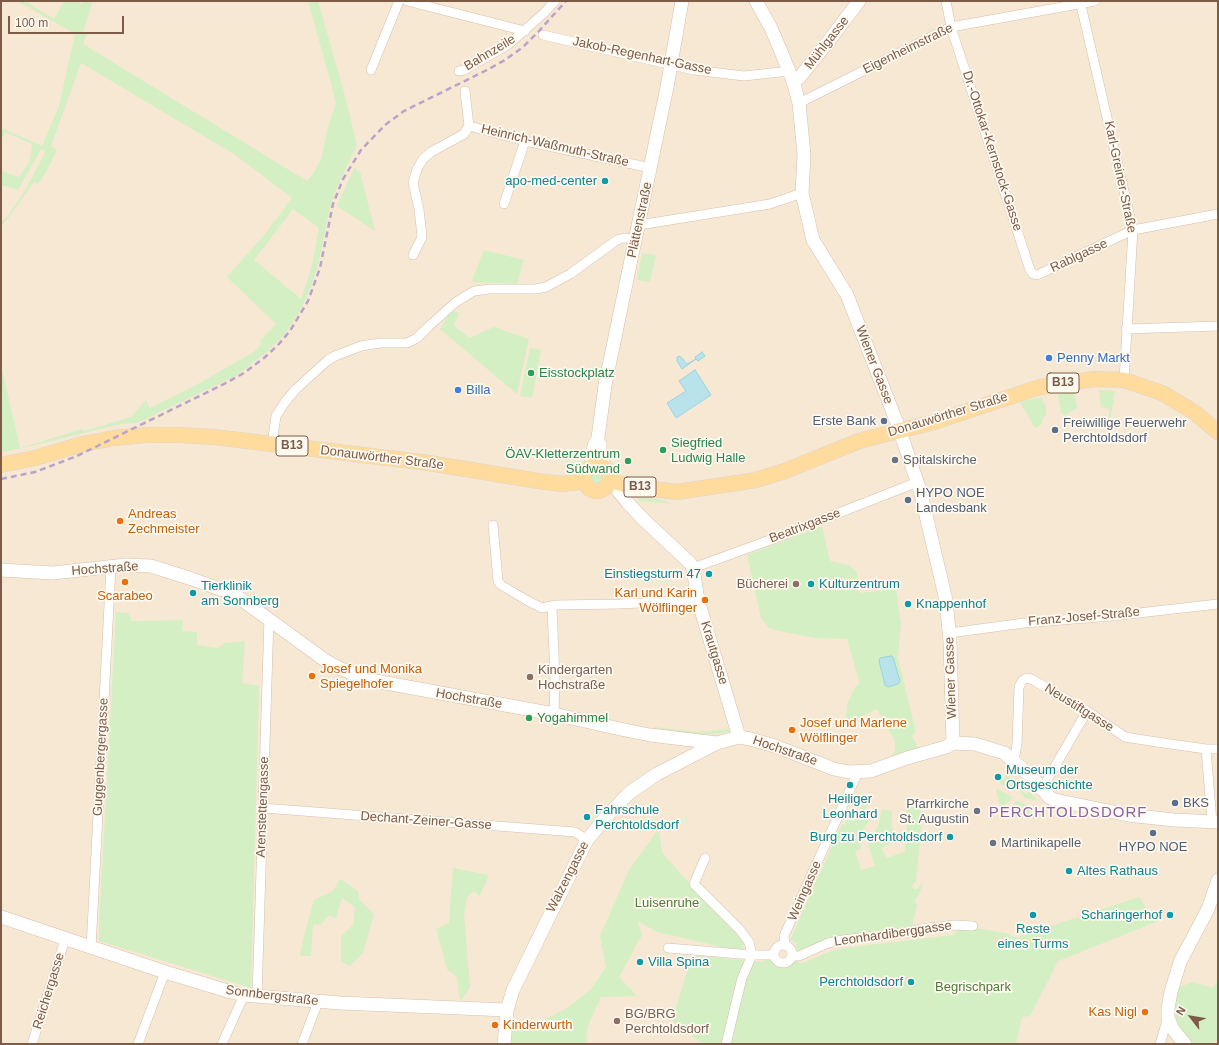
<!DOCTYPE html>
<meta charset="utf-8">
<style>
body{margin:0}
#map{position:relative;width:1219px;height:1045px;overflow:hidden;background:#fff6e7;font-family:Arial,sans-serif}
canvas{display:block}
.frame{position:absolute;inset:0;border:2px solid #7c5b47;pointer-events:none}
.north{position:absolute;left:1171px;top:997px;width:40px;height:40px;-webkit-text-stroke:3px #fff9f0;paint-order:stroke;rotate:301deg;font-size:11px;font-weight:700;line-height:16px;text-align:center;color:#7c5b47}
.north::after{content:'';display:block;margin:auto;width:14px;height:18px;background:#7c5b47;clip-path:polygon(50% 0,100% 100%,50% 72%,0 100%)}
.scale{position:absolute;left:8px;top:16px;width:116px;height:18px;box-sizing:border-box;border:2px solid #7c5b47;border-top:0;padding-left:5px;font-size:12px;line-height:14px;white-space:nowrap;color:#7c5b47;-webkit-text-stroke:3px #fff9f0;paint-order:stroke}
</style>
<div id="map">
<canvas width="1219" height="1045"></canvas>
<div class="frame"></div>
<div class="north">N</div>
<div class="scale">100 m</div>
</div>
<script>
const context = document.querySelector('canvas').getContext('2d');
context.lineJoin = 'round';
function fill(path, color) { context.fillStyle = color; context.fill(path, 'evenodd'); }
const poly = rows => new Path2D(rows.map(r => 'M' + r).join(''));
function strokePath(path, color, width, dash) { context.strokeStyle = color; context.lineWidth = width; context.lineCap = dash ? 'butt' : 'round'; context.setLineDash(dash || []); context.stroke(path); }
function drawText(font, color, halo, rows, align = 'center') {
  context.font = font + ' Arial,sans-serif'; context.lineWidth = 3.5; context.setLineDash([]); context.textBaseline = 'middle'; context.strokeStyle = halo; context.fillStyle = color; for (const [text, x, y, turn = 0] of rows) {
    context.save(); context.translate(x, y); context.rotate((+turn || 0) * Math.PI / 180); context.textAlign = isNaN(turn) ? turn : align; if (halo) context.strokeText(text, 0, 0); context.fillText(text, 0, 0); context.restore();
  }
}
const residential = poly([
 [1,1,1218,1,1218,1044,1,1044]
]);
const green = poly([
 [17,1,25,1,54,19,64,1,76,1,82,4,84,1,93,1,83,32,87,34,83,44,307,181,313,174,322,157,328,126,336,104,332,87,308,1,318,1,345,96,357,145,336,189,330,208,318,265,311,287,301,309,285,334,268,351,237,375,137,423,121,424,18,449,1,452,1,365,20,448,82,429,84,431,131,417,146,400,150,408,198,384,254,352,262,343,260,341,276,324,227,277,265,234,292,198,234,154,81,63,51,146,57,150,45,174,38,184,34,182,9,217,1,226,1,222,8,216,26,189,46,151,41,149,18,190,1,185,1,171,19,177,30,161,32,144,5,132,1,141,1,128,42,146,59,106,75,34],
 [293,209,319,228,312,266,301,299,254,260],
 [354,168,360,172,375,231,337,206],
 [484,250,524,260,517,284,474,282,472,280],
 [642,253,656,255,650,282,637,280],
 [451,310,459,313,454,325,469,338,494,327,529,339,517,394,440,329],
 [530,348,541,350,532,398,520,396],
 [1099,390,1115,391,1110,421,1108,421,1110,409,1101,407],
 [1072,391,1075,396,1077,408,1065,415,1061,413,1058,394],
 [1041,397,1046,407,1046,415,1043,419,1042,424,1035,428,1020,402],
 [594,471,600,471,603,474,603,481,600,484,594,484,590,479,590,474],
 [637,497,658,499,666,501,672,504,640,501],
 [822,526,830,561,848,565,854,569,857,573,857,584,860,593,896,589,901,624,898,658,916,733,912,736,918,748,889,760,895,751,895,741,877,709,845,725,847,705,855,687,860,684,847,639,816,638,779,631,769,628,761,618,747,555],
 [116,612,128,613,132,621,183,620,182,631,197,632,197,645,218,648,225,643,245,641,242,683,259,686,251,988,99,941,99,925],
 [655,727,697,732,729,729,730,732,699,735,655,730],
 [1007,775,1013,780,1015,791,999,783],
 [1015,778,1025,786,1022,790,1026,794,1029,791,1038,801,1025,798,1020,792],
 [996,788,1013,798,1000,809],
 [906,800,920,802,922,819,916,882,913,884,912,887,914,889,918,889,920,885,922,884,921,890,915,901,915,903,917,904,912,928,798,951,795,946,797,943,790,940,842,824,845,825,847,820,851,821,852,816,862,818,864,812,861,810,864,801,867,802,865,818,870,819,863,830,860,838,861,849,855,851,861,870,875,866,867,840,870,839,878,826,882,809,892,811,892,842,881,848,887,858,904,852,905,850,907,821],
 [1018,801,1038,811,1044,818,1013,814,1011,811,1015,802],
 [659,829,662,853,691,885,744,937,743,952,657,932,638,921,642,935,619,977,637,996,601,997,587,1028,586,1044,510,1044,512,1023,538,1023,569,1007,591,989,606,967,600,936,630,868],
 [453,868,489,875,479,897,474,891,467,897,464,916,470,987,460,1002,457,977,447,969,436,929,449,923],
 [340,879,358,891,359,899,374,914,363,953,350,966,341,962,341,936,353,925,355,907,342,898,336,918,329,915,320,925,313,924,311,956,300,956,304,936,314,900,333,891],
 [1139,897,1156,922,1058,961,1030,1016,1022,1017,1016,1044,703,1044,672,1021,692,955,761,962,769,959,775,966,783,967,798,960,798,963,805,962,831,951,844,948,952,935,955,934,959,928,966,927,982,929,1010,934,1011,936,1019,938,1020,936],
 [1218,980,1218,1040,1208,1044,1194,1044,1177,1023,1174,1008,1178,988,1192,982,1213,988]
]);
const water = poly([
 [702,352,705,356,698,361,696,359,682,369,677,361,677,357,680,356,687,364,696,359,695,357,702,352],
 [695,370,711,395,676,418,667,403,686,391,679,381,695,370],
 [891,656,893,657,900,681,898,684,888,687,885,685,879,661,880,658,891,656]
]);
const street = poly([
 [407,1,525,31],
 [946,1,951,27,1030,270,1033,274,1037,275,1133,230,1218,214],
 [1080,1,1133,230,1124,380],
 [543,35,694,70,744,76,789,71],
 [371,70,399,1],
 [459,71,464,70,509,44,544,13,555,1],
 [465,91,469,126,525,141,651,168],
 [799,103,951,27,1095,1],
 [504,204,525,141],
 [639,225,770,204,802,193],
 [413,255,422,237,419,209,413,183,417,169,423,159,431,152,464,134,469,126],
 [1126,329,1218,326],
 [272,444,276,416,285,402,296,389,328,360,335,356,361,346,380,343,407,343,417,338,429,326,456,302,474,291,490,289,536,289,546,287,570,274,617,240,624,238,635,239],
 [493,525,498,581,501,585,528,601,542,608,556,605,620,604,698,600],
 [693,568,770,540,910,485,917,481],
 [552,607,555,678,554,714],
 [950,633,1024,623,1112,616,1218,604],
 [1206,749,1212,822],
 [1014,761,1017,744,1019,687,1022,681,1026,678,1031,679,1087,711,1125,737,1163,743,1206,749,1218,749],
 [1042,789,1087,711],
 [263,808,575,832,587,840],
 '774 954a9 9 0 1 1 18 0a9 9 0 1 1-18 0Z',
 [785,945,784,936,858,772],
 [91,948,111,567],
 [668,948,752,955,749,942,740,930,694,884,705,858],
 [792,956,799,956,828,943,843,940,910,932,920,929,955,925,973,926],
 [257,997,269,618],
 [32,1044,65,939],
 [138,1044,165,972],
 [222,1044,244,995],
 [302,1044,318,1002],
 [726,1044,742,978,752,955,774,955],
 [1160,1044,1168,1017]
]);
const secondary = poly([
 [756,1,771,28,782,54,793,81,799,103,804,155,802,193,813,240,847,295,897,423,920,490,946,600,950,641,953,743],
 [793,81,799,78,824,47,859,1],
 [600,444,600,454,604,466],
 [591,466,594,446,598,438,605,385,667,87,682,1],
 [619,492,628,503,643,519,690,563,693,568,698,600,739,737],
 [1,570,53,573,126,565,151,566,192,579,234,594,326,661,339,668,370,680,554,714,620,729,650,735,717,743,739,737,750,739,775,746,834,769,848,772,871,771,907,758,946,747,953,743],
 [953,743,975,744,1004,753,1034,779,1049,797,1055,800,1128,815,1174,820,1218,822],
 [1,917,165,972,231,992,244,995,340,1003,507,1010],
 [504,1044,507,1010,513,990,587,840,606,817,629,793,657,774,717,743],
 [1185,1044,1172,1028,1168,1017,1168,1008,1171,992,1180,962,1208,909,1218,880]
]);
const primary = poly([
 '584 478a13 13 0 1 1 26 0a13 13 0 1 1-26 0Z',
 [1,465,35,458,83,444,114,438,146,435,179,435,214,437,429,463,538,481,562,484,580,482,585,483],
 [610,480,628,486,677,492,756,480,785,471,859,441,894,432,931,423,1040,387,1095,379,1124,380,1162,393,1194,412,1218,432]
]);
const rail = poly([
 [1,479,35,472,77,456,224,384,244,373,264,358,278,345,290,331,308,301,320,268,333,204,343,179,361,150,385,125,404,111,487,70,505,60,523,47,539,31,566,1]
]);
const markers = [
 [605,181,4,"#0f9aa8"],
 [1049,358,4,"#3f7fe0"],
 [531,373,4,"#2e9e5b"],
 [458,390,4,"#3f7fe0"],
 [884,421,4,"#5c6f8a"],
 [1055,430,4,"#5c6f8a"],
 [663,450,4,"#2e9e5b"],
 [895,460,4,"#6b7280"],
 [628,461,4,"#2e9e5b"],
 [908,500,4,"#5c6f8a"],
 [120,521,4,"#e8710a"],
 [709,574,4,"#0f9aa8"],
 [125,582,4,"#e8710a"],
 [796,584,4,"#8d6e63"],
 [811,584,4,"#0f9aa8"],
 [193,593,4,"#0f9aa8"],
 [705,600,4,"#e8710a"],
 [908,604,4,"#0f9aa8"],
 [312,676,4,"#e8710a"],
 [530,677,4,"#8d6e63"],
 [529,718,4,"#2e9e5b"],
 [792,730,4,"#e8710a"],
 [998,777,4,"#0f9aa8"],
 [850,785,4,"#0f9aa8"],
 [1175,803,4,"#5c6f8a"],
 [977,811,4,"#6b7280"],
 [587,817,4,"#0f9aa8"],
 [1153,833,4,"#5c6f8a"],
 [950,837,4,"#0f9aa8"],
 [993,843,4,"#6b7280"],
 [1069,871,4,"#0f9aa8"],
 [1033,915,4,"#0f9aa8"],
 [1170,915,4,"#0f9aa8"],
 [640,962,4,"#0f9aa8"],
 [911,982,4,"#0f9aa8"],
 [1145,1012,4,"#e8710a"],
 [617,1021,4,"#8d6e63"],
 [495,1025,4,"#e8710a"]
];
const shields = [
 [1063,383,32],
 [292,446,32],
 [640,487,32]
];
const shieldNames = [
 ["B13",1063,383],
 ["B13",292,446],
 ["B13",640,487]
];
const streetNames = [
 ["Mühlgasse",827,43,-52],
 ["Eigenheimstraße",908,49,-26],
 ["Bahnzeile",490,53,-31],
 ["Jakob-Regenhart-Gasse",642,56,12],
 ["Heinrich-Waßmuth-Straße",555,146,13],
 ["Dr.-Ottokar-Kernstock-Gasse",992,151,72],
 ["Karl-Greiner-Straße",1120,177,78],
 ["Plättenstraße",640,220,-78],
 ["Rablgasse",1079,256,-25],
 ["Wiener Gasse",874,365,69],
 ["Donauwörther Straße",948,415,-17],
 ["Donauwörther Straße",382,458,7],
 ["Beatrixgasse",805,526,-21],
 ["Hochstraße",105,569,-4],
 ["Franz-Josef-Straße",1084,617,-5],
 ["Krautgasse",714,653,73],
 ["Wiener Gasse",951,678,-92],
 ["Hochstraße",469,699,10],
 ["Neustiftgasse",1079,708,32],
 ["Hochstraße",785,751,19],
 ["Guggenbergergasse",101,757,-87],
 ["Arenstettengasse",263,807,-88],
 ["Dechant-Zeiner-Gasse",426,821,4],
 ["Walzengasse",568,877,-63],
 ["Weingasse",805,891,-66],
 ["Leonhardiberggasse",893,934,-8],
 ["Reichergasse",49,991,-73],
 ["Sonnbergstraße",272,996,7]
];
const cultureNames = [
 ["apo-med-center",597,181,"right"],
 ["Einstiegsturm 47",701,574,"right"],
 ["Kulturzentrum",819,584],
 ["Tierklinik",201,586],
 ["am Sonnberg",201,601],
 ["Knappenhof",916,604],
 ["Museum der",1006,770],
 ["Ortsgeschichte",1006,785],
 ["Heiliger",850,799,"center"],
 ["Leonhard",850,814,"center"],
 ["Fahrschule",595,810],
 ["Perchtoldsdorf",595,825],
 ["Burg zu Perchtoldsdorf",942,837,"right"],
 ["Altes Rathaus",1077,871],
 ["Scharingerhof",1162,915,"right"],
 ["Reste",1033,929,"center"],
 ["eines Turms",1033,944,"center"],
 ["Villa Spina",648,962],
 ["Perchtoldsdorf",903,982,"right"]
];
const shopNames = [
 ["Penny Markt",1057,358],
 ["Billa",466,390]
];
const leisureNames = [
 ["Eisstockplatz",539,373],
 ["Siegfried",671,443],
 ["Ludwig Halle",671,458],
 ["ÖAV-Kletterzentrum",620,454,"right"],
 ["Südwand",620,469,"right"],
 ["Yogahimmel",537,718]
];
const serviceNames = [
 ["Erste Bank",876,421,"right"],
 ["Freiwillige Feuerwehr",1063,423],
 ["Perchtoldsdorf",1063,438],
 ["HYPO NOE",916,493],
 ["Landesbank",916,508],
 ["BKS",1183,803],
 ["HYPO NOE",1153,847,"center"]
];
const worshipNames = [
 ["Spitalskirche",903,460],
 ["Pfarrkirche",969,804,"right"],
 ["St. Augustin",969,819,"right"],
 ["Martinikapelle",1001,843]
];
const foodNames = [
 ["Andreas",128,514],
 ["Zechmeister",128,529],
 ["Karl und Karin",697,593,"right"],
 ["Wölflinger",697,608,"right"],
 ["Scarabeo",125,596,"center"],
 ["Josef und Monika",320,669],
 ["Spiegelhofer",320,684],
 ["Josef und Marlene",800,723],
 ["Wölflinger",800,738],
 ["Kas Nigl",1137,1012,"right"],
 ["Kinderwurth",503,1025]
];
const educationNames = [
 ["Bücherei",788,584,"right"],
 ["Kindergarten",538,670],
 ["Hochstraße",538,685],
 ["BG/BRG",625,1014],
 ["Perchtoldsdorf",625,1029]
];
const parkNames = [
 ["Luisenruhe",667,903],
 ["Begrischpark",973,987]
];
const quarterNames = [
 ["PERCHTOLDSDORF",1068,813]
];
fill(residential, '#f7e8d4');
fill(green, '#d4efc3');
fill(water, '#b8e3eb');
strokePath(water, '#9dd3de', 1);
strokePath(street, '#d5bfae', 10);
strokePath(secondary, '#d9bfaa', 14);
strokePath(primary, '#ddd4cf', 16);
strokePath(street, '#fff', 9);
strokePath(secondary, '#fff', 13);
strokePath(primary, '#ffdc9e', 15);
strokePath(rail, '#b9a3cb', 2.5, [6, 4]);
for (const [x, y, r, color] of markers) { const dot = new Path2D(); dot.arc(x, y, r, 0, 2 * Math.PI); context.fillStyle = color; context.fill(dot); strokePath(dot, '#fff9f0', 1.5); }
for (const [x, y, w] of shields) { const box = new Path2D(); box.roundRect(x - w / 2, y - 10, w, 20, 3); context.fillStyle = '#fff9f0'; context.fill(box); strokePath(box, '#7c5b47', 1); }
drawText('bold 12px', '#7c5b47', null, shieldNames);
drawText('13px', '#7c5b47', '#fff9f0', streetNames);
drawText('13px', '#0d838f', '#fff9f0', cultureNames, 'left');
drawText('13px', '#366cbe', '#fff9f0', shopNames, 'left');
drawText('13px', '#27864d', '#fff9f0', leisureNames, 'left');
drawText('13px', '#4e5e75', '#fff9f0', serviceNames, 'left');
drawText('13px', '#5b616d', '#fff9f0', worshipNames, 'left');
drawText('13px', '#c56008', '#fff9f0', foodNames, 'left');
drawText('13px', '#785e54', '#fff9f0', educationNames, 'left');
drawText('13px', '#4d7d3b', '#fff9f0', parkNames);
context.letterSpacing = '1px';
drawText('15px', '#8c63a0', '#fff9f0', quarterNames);
context.letterSpacing = '0px';
</script>
